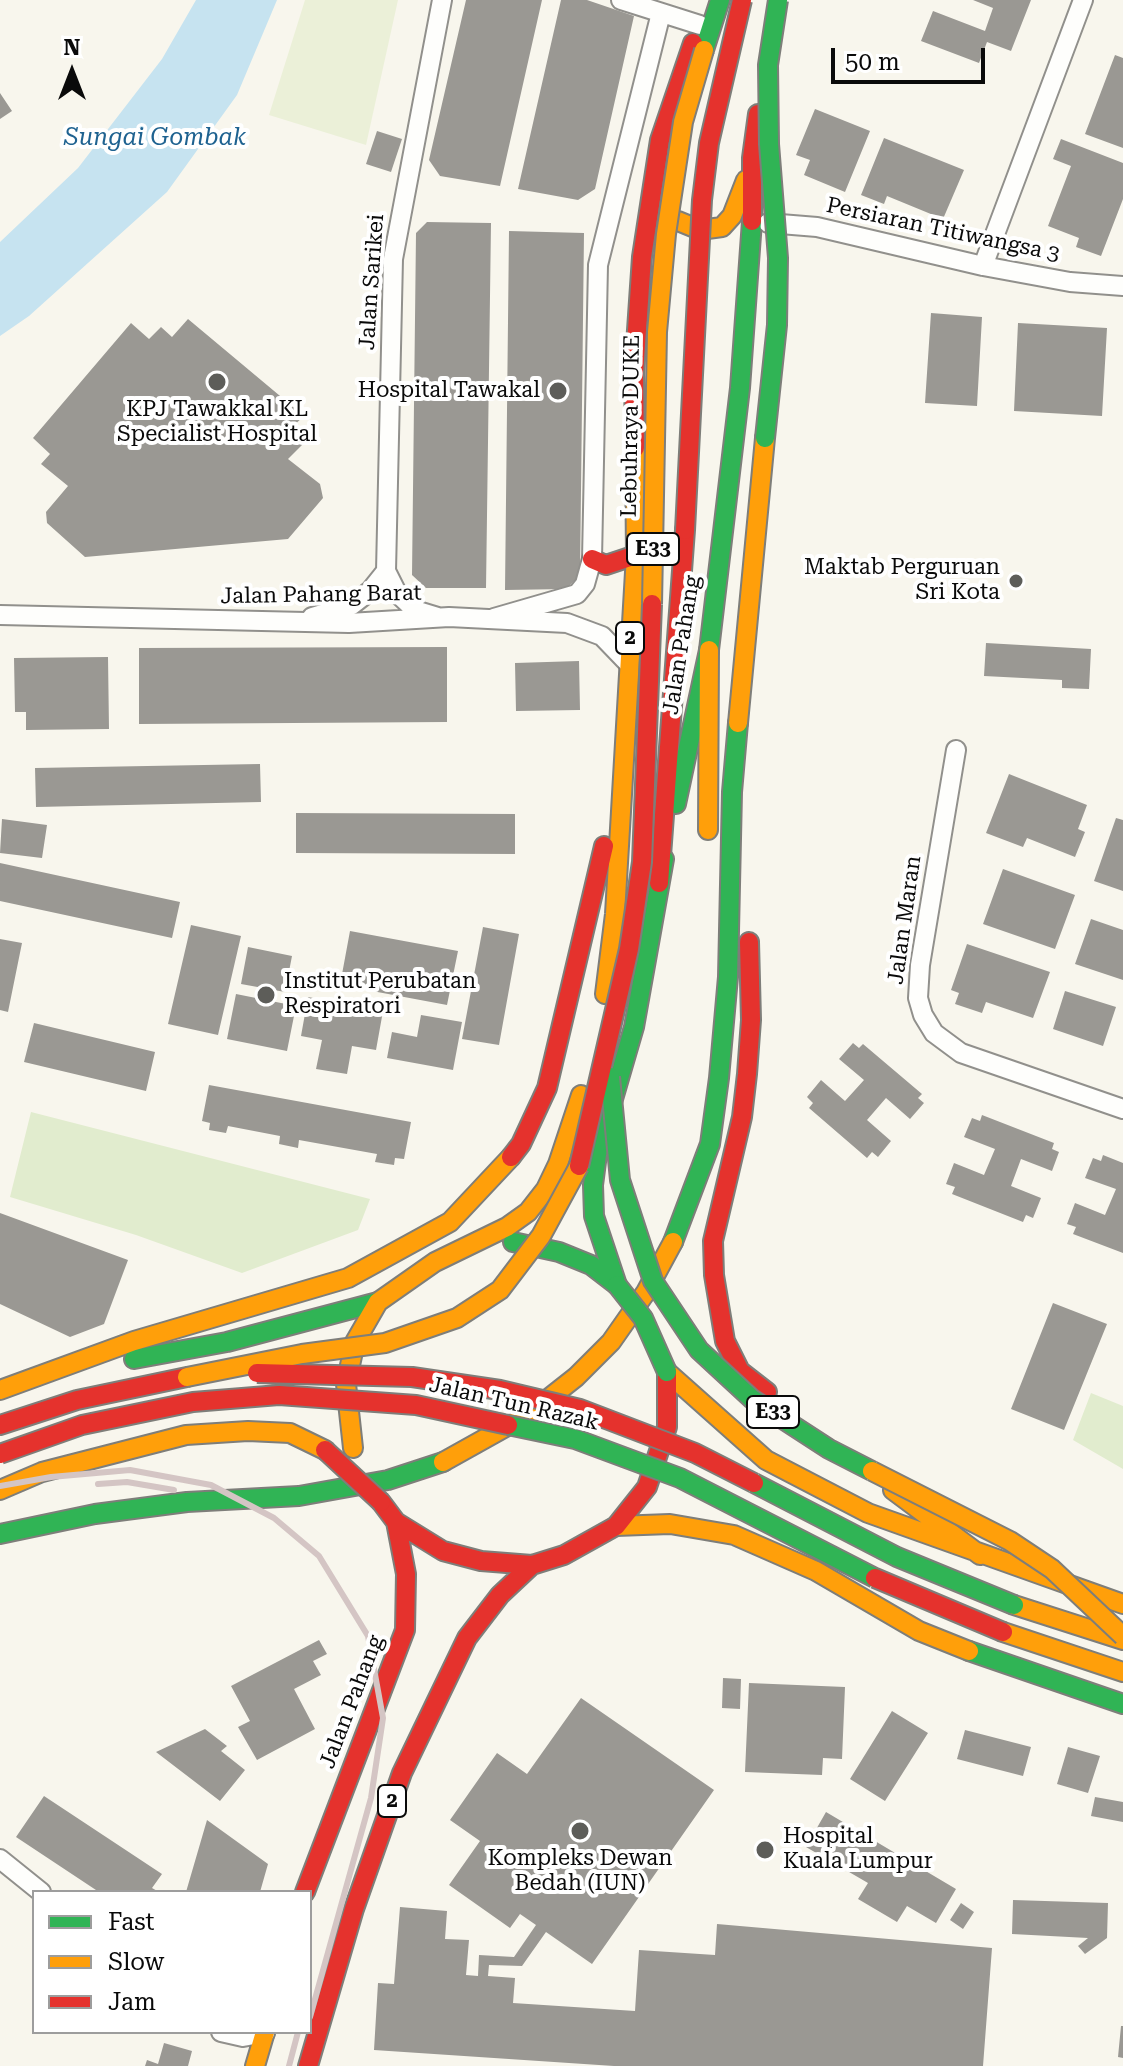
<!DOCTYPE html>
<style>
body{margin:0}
#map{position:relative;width:1123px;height:2066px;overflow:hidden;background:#f8f6ed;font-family:"Roboto Serif",serif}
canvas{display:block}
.legend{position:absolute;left:32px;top:1890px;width:280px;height:144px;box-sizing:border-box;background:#fff;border:2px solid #9d9d9d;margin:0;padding:10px 14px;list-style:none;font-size:24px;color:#0a0a0a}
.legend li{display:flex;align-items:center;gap:16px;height:40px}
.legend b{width:40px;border:2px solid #9d9d9d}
.north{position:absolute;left:32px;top:32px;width:80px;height:80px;-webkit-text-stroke:6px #fff;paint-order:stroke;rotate:0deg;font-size:22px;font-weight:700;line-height:32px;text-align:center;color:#0a0a0a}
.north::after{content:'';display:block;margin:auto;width:28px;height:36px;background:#0a0a0a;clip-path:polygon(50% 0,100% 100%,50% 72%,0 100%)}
.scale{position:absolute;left:831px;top:48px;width:154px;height:36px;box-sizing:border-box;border:4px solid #0a0a0a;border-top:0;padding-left:10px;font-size:24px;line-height:28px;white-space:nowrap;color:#0a0a0a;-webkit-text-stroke:6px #fff;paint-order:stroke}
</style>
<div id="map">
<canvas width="1123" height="2066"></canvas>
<ul class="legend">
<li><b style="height:10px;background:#30b455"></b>Fast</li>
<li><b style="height:10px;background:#ff9f0a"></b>Slow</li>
<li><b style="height:10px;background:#e5322d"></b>Jam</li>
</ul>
<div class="north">N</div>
<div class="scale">50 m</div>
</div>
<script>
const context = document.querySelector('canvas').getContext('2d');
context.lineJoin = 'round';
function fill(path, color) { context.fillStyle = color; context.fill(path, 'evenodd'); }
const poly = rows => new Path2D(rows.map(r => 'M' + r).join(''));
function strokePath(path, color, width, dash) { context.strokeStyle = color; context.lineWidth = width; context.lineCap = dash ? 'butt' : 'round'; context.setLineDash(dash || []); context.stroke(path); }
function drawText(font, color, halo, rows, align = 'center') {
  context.font = font + ' "Roboto Serif",serif'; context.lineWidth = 8; context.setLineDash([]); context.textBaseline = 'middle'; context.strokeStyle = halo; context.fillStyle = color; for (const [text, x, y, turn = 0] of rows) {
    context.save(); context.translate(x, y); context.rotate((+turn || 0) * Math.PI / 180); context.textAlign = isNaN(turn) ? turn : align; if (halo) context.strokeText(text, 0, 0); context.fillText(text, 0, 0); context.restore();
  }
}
const green = poly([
 [31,1112,370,1199,358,1230,242,1273,136,1235,10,1197],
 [1091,1393,1123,1406,1123,1469,1073,1440]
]);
const pitch = poly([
 [305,0,398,0,366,145,269,115]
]);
const water = poly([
 [196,0,277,0,237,95,167,192,29,316,0,336,0,242,78,168,162,59]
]);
const building = poly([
 [466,0,542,0,500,186,440,176,429,160],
 [561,0,587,0,634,16,595,189,578,200,518,189],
 [973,0,1031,0,1011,51,987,42,979,63,921,41,933,11,985,31,993,8],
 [1115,55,1123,58,1123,148,1085,134],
 [0,93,12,111,0,119],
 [815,109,870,131,845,192,804,175,810,160,796,155],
 [377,131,402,139,391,172,366,164],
 [884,138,964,170,943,219,887,196,884,204,861,195],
 [1061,139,1123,163,1123,199,1101,256,1076,247,1079,238,1048,226,1071,166,1053,159],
 [427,222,491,223,486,588,426,588,412,575,416,233],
 [509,231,584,233,580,575,566,589,505,590],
 [931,313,982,317,977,406,925,403],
 [188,319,304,416,289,430,305,442,288,459,320,484,323,498,288,539,85,557,47,523,46,512,68,486,41,464,50,454,33,438,131,323,149,339,161,327,172,337],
 [1018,323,1107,328,1102,416,1014,411],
 [986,643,1091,649,1089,689,1062,688,1062,680,984,676],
 [447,647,447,722,139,724,139,648],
 [108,657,109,729,26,730,26,712,15,712,14,658],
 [579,661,580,710,516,711,515,663],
 [260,764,261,802,36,807,35,768],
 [1009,774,1087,805,1078,829,1085,832,1075,857,1027,838,1023,847,986,833],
 [296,813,515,814,515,854,296,853],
 [1116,818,1123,820,1123,891,1094,881],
 [2,819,47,825,42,858,0,853],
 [0,863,180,902,172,938,0,901],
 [1003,869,1075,895,1055,949,983,924],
 [1091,919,1123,930,1123,980,1075,964],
 [191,925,241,936,218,1035,168,1024],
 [483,927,519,934,499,1045,462,1039],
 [350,931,458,951,447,1005,340,985],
 [0,939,22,943,8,1012,0,1010],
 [967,944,1050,972,1033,1018,986,1002,982,1013,955,1004,959,993,951,990],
 [248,947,292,956,285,992,241,984],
 [1065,991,1116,1007,1103,1046,1053,1029],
 [236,994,296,1006,287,1051,227,1039],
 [308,997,383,1011,376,1050,352,1046,347,1074,316,1069,322,1040,301,1036],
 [421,1015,462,1022,453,1070,387,1058,392,1032,417,1037],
 [34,1023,155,1052,146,1091,24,1062],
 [853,1043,859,1048,863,1044,922,1094,918,1098,924,1103,910,1119,886,1098,867,1120,891,1141,878,1157,872,1152,867,1158,809,1108,813,1103,807,1097,821,1080,845,1101,864,1080,839,1059],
 [209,1085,411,1122,404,1159,395,1158,394,1165,375,1162,377,1154,299,1140,298,1148,279,1144,280,1136,228,1126,226,1133,209,1130,210,1123,202,1121],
 [982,1115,1054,1143,1052,1149,1059,1152,1052,1171,1021,1159,1011,1186,1041,1198,1033,1218,1026,1215,1023,1222,952,1194,955,1187,946,1184,954,1163,984,1175,995,1149,964,1137,972,1118,980,1121],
 [1103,1155,1123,1163,1123,1253,1073,1234,1076,1227,1067,1224,1075,1203,1105,1215,1116,1189,1085,1178,1093,1158,1101,1161],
 [0,1213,128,1260,104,1324,70,1337,0,1304],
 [1053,1303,1107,1324,1064,1430,1011,1409],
 [319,1640,327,1654,313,1661,321,1675,294,1689,315,1729,257,1760,238,1727,250,1721,231,1686],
 [723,1678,741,1679,740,1709,722,1708],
 [749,1683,845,1687,842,1759,823,1758,822,1775,745,1772],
 [581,1698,714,1790,592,1964,546,1932,522,1966,489,1965,488,1976,515,1978,513,2003,635,2011,639,1950,715,1955,717,1924,992,1948,983,2066,614,2066,374,2050,378,1983,394,1984,400,1907,447,1911,445,1939,469,1940,466,1975,478,1976,479,1955,514,1957,536,1925,520,1914,510,1928,449,1885,480,1841,450,1820,497,1753,527,1774],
 [892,1711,928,1733,885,1801,850,1779],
 [205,1729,227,1746,221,1751,245,1770,220,1801,156,1752],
 [965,1730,1031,1747,1023,1776,957,1759],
 [1068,1747,1100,1756,1088,1793,1057,1784],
 [44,1796,162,1874,152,1888,159,1892,99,1892,16,1837],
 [1095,1797,1123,1802,1123,1822,1091,1816],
 [826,1812,956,1889,936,1923,907,1906,897,1922,858,1899,868,1883,806,1847],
 [207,1820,268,1864,260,1892,186,1892],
 [1013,1900,1108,1903,1107,1938,1085,1954,1078,1946,1088,1938,1012,1934],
 [961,1903,974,1912,963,1929,950,1920],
 [1121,2026,1123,2026,1123,2058,1118,2057],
 [164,2043,192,2051,188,2066,145,2066,147,2060,158,2064]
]);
const street = poly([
 [621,0,700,25],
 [768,223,817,227,983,266,1070,282,1123,286],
 [983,266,1083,0],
 [0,615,349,623,449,617,567,623,602,636,628,663],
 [312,617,352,605,370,591,386,571],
 [438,617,415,610,397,593,386,571,393,259,442,0],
 [494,618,577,594,585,584,592,559,598,265,661,13],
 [956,750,920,965,918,998,923,1015,934,1033,961,1053,1123,1109],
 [0,1859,41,1892],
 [221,2032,243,2037,265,2033]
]);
const fast = poly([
 [704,50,720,0],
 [676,804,709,650,740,388,752,221],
 [513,1242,559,1252,591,1265,617,1285],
 [673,1242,710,1144,719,1078,728,977,732,792,738,723],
 [617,1285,594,1216,593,1185,597,1154,634,1027,664,859],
 [134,1359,227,1342,378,1302],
 [0,1534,95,1514,187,1502,299,1496,388,1480,443,1462],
 [969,1651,1123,1704]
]);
const slow = poly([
 [678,221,700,230,722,227,732,216,746,180],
 [738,723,765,438],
 [708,830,709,650],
 [605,994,615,914,636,555,635,448],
 [667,1372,766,1460,868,1513,1123,1604],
 [0,1390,134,1341,348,1278,450,1222,511,1157],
 [353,1448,346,1384,355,1342,378,1302,435,1262,507,1227,528,1212,546,1189,558,1164,581,1095],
 [443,1462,529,1414,576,1377,611,1342,646,1292,673,1242],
 [0,1490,42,1472,186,1435,248,1431,290,1433,325,1450],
 [893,1490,980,1555],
 [616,1526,670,1524,734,1535,816,1571,919,1631,969,1651],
 [1014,1605,1123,1640],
 [1003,1632,1123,1672],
 [255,2066,265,2032]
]);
const jam = poly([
 [752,221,752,158,758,114],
 [635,448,634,374,642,257,660,140,693,43],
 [592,559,606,565,636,555],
 [659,883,685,530],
 [749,942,751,1020,747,1074,742,1117,713,1241,714,1275,725,1341,740,1371,767,1392],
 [511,1157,521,1144,547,1088,604,846],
 [0,1425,77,1400,187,1377],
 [381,1502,396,1522,443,1551,481,1561,532,1565,564,1555,616,1526,647,1487,667,1427,667,1372],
 [305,1892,405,1630,406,1574,396,1522],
 [308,2066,354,1909,402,1773,467,1638,500,1595,532,1565]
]);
const rail = poly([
 [98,1484,127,1482,174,1490],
 [0,1486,51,1477,130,1470,211,1485,274,1518,319,1556,368,1636,383,1718,371,1798,310,2017],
 [289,2066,298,2032]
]);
const fastBridge = poly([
 [765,438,777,325,778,258,769,144,768,65,778,0],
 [610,1077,620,1180,653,1281,699,1350,752,1399,829,1449,872,1471],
 [617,1285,643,1318,667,1372],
 [508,1425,575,1439,680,1478,875,1578],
 [754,1483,897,1557,1014,1605]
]);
const slowBridge = poly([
 [652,604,657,332,666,234,683,122,704,50],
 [187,1377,302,1354,385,1343,457,1318,500,1290,541,1236,579,1166],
 [872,1471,1010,1541,1052,1569,1123,1636]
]);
const jamBridge = poly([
 [685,530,702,200,709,143,742,0],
 [579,1166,629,949,642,862,652,604],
 [257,1373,412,1377,500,1390,580,1409,695,1453,754,1483],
 [325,1450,381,1502],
 [0,1454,82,1425,193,1402,279,1395,416,1405,508,1425],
 [875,1578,1003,1632]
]);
const markers = [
 [217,382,10,"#5d5d59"],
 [558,391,10,"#5d5d59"],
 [1016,581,8,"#5d5d59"],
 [266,995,10,"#5d5d59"],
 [580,1831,10,"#5d5d59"],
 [765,1850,10,"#5d5d59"]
];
const shields = [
 [653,549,52],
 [630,638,28],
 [773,1412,52],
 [392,1801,28]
];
const shieldNames = [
 ["E33",653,549],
 ["2",630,638],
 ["E33",773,1412],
 ["2",392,1801]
];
const streetNames = [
 ["Persiaran Titiwangsa 3",943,230,12],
 ["Jalan Sarikei",372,282,-86],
 ["Lebuhraya DUKE",631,426,-89],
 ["Jalan Pahang Barat",321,595,-1],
 ["Jalan Pahang",682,645,-81],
 ["Jalan Maran",905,920,-82],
 ["Jalan Tun Razak",514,1404,13],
 ["Jalan Pahang",352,1702,-69]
];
const poiNames = [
 ["Hospital Tawakal",540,391],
 ["KPJ Tawakkal KL",217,410,"center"],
 ["Specialist Hospital",217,435,"center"],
 ["Maktab Perguruan",1000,568],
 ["Sri Kota",1000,593],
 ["Institut Perubatan",284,982,"left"],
 ["Respiratori",284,1007,"left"],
 ["Hospital",783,1837,"left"],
 ["Kuala Lumpur",783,1862,"left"],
 ["Kompleks Dewan",580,1859,"center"],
 ["Bedah (IUN)",580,1884,"center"]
];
const waterNames = [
 ["Sungai Gombak",155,138]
];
fill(green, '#e1ecce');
fill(pitch, '#ebf0d8');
fill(water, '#c6e3f0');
fill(building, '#9a9893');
strokePath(street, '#91908c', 22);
strokePath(fast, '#7e7e7a', 22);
strokePath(slow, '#7e7e7a', 22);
strokePath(jam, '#7e7e7a', 22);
strokePath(street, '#fefefc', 18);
strokePath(fast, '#30b455', 18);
strokePath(slow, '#ff9f0a', 18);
strokePath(jam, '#e5322d', 18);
strokePath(rail, '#d4c5c4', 6);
strokePath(fastBridge, '#7e7e7a', 22, []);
strokePath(slowBridge, '#7e7e7a', 22, []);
strokePath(jamBridge, '#7e7e7a', 22, []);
strokePath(fastBridge, '#30b455', 18);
strokePath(slowBridge, '#ff9f0a', 18);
strokePath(jamBridge, '#e5322d', 18);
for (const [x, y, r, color] of markers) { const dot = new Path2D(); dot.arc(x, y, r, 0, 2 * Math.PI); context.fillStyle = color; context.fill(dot); strokePath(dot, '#fff', 3); }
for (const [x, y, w] of shields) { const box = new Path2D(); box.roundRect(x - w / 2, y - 16, w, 32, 6); context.fillStyle = '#fff'; context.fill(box); strokePath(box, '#0a0a0a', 2); }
drawText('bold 20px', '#0a0a0a', null, shieldNames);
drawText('22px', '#0a0a0a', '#fff', streetNames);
drawText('22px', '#0a0a0a', '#fff', poiNames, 'right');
drawText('italic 24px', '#1e6290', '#fff', waterNames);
</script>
